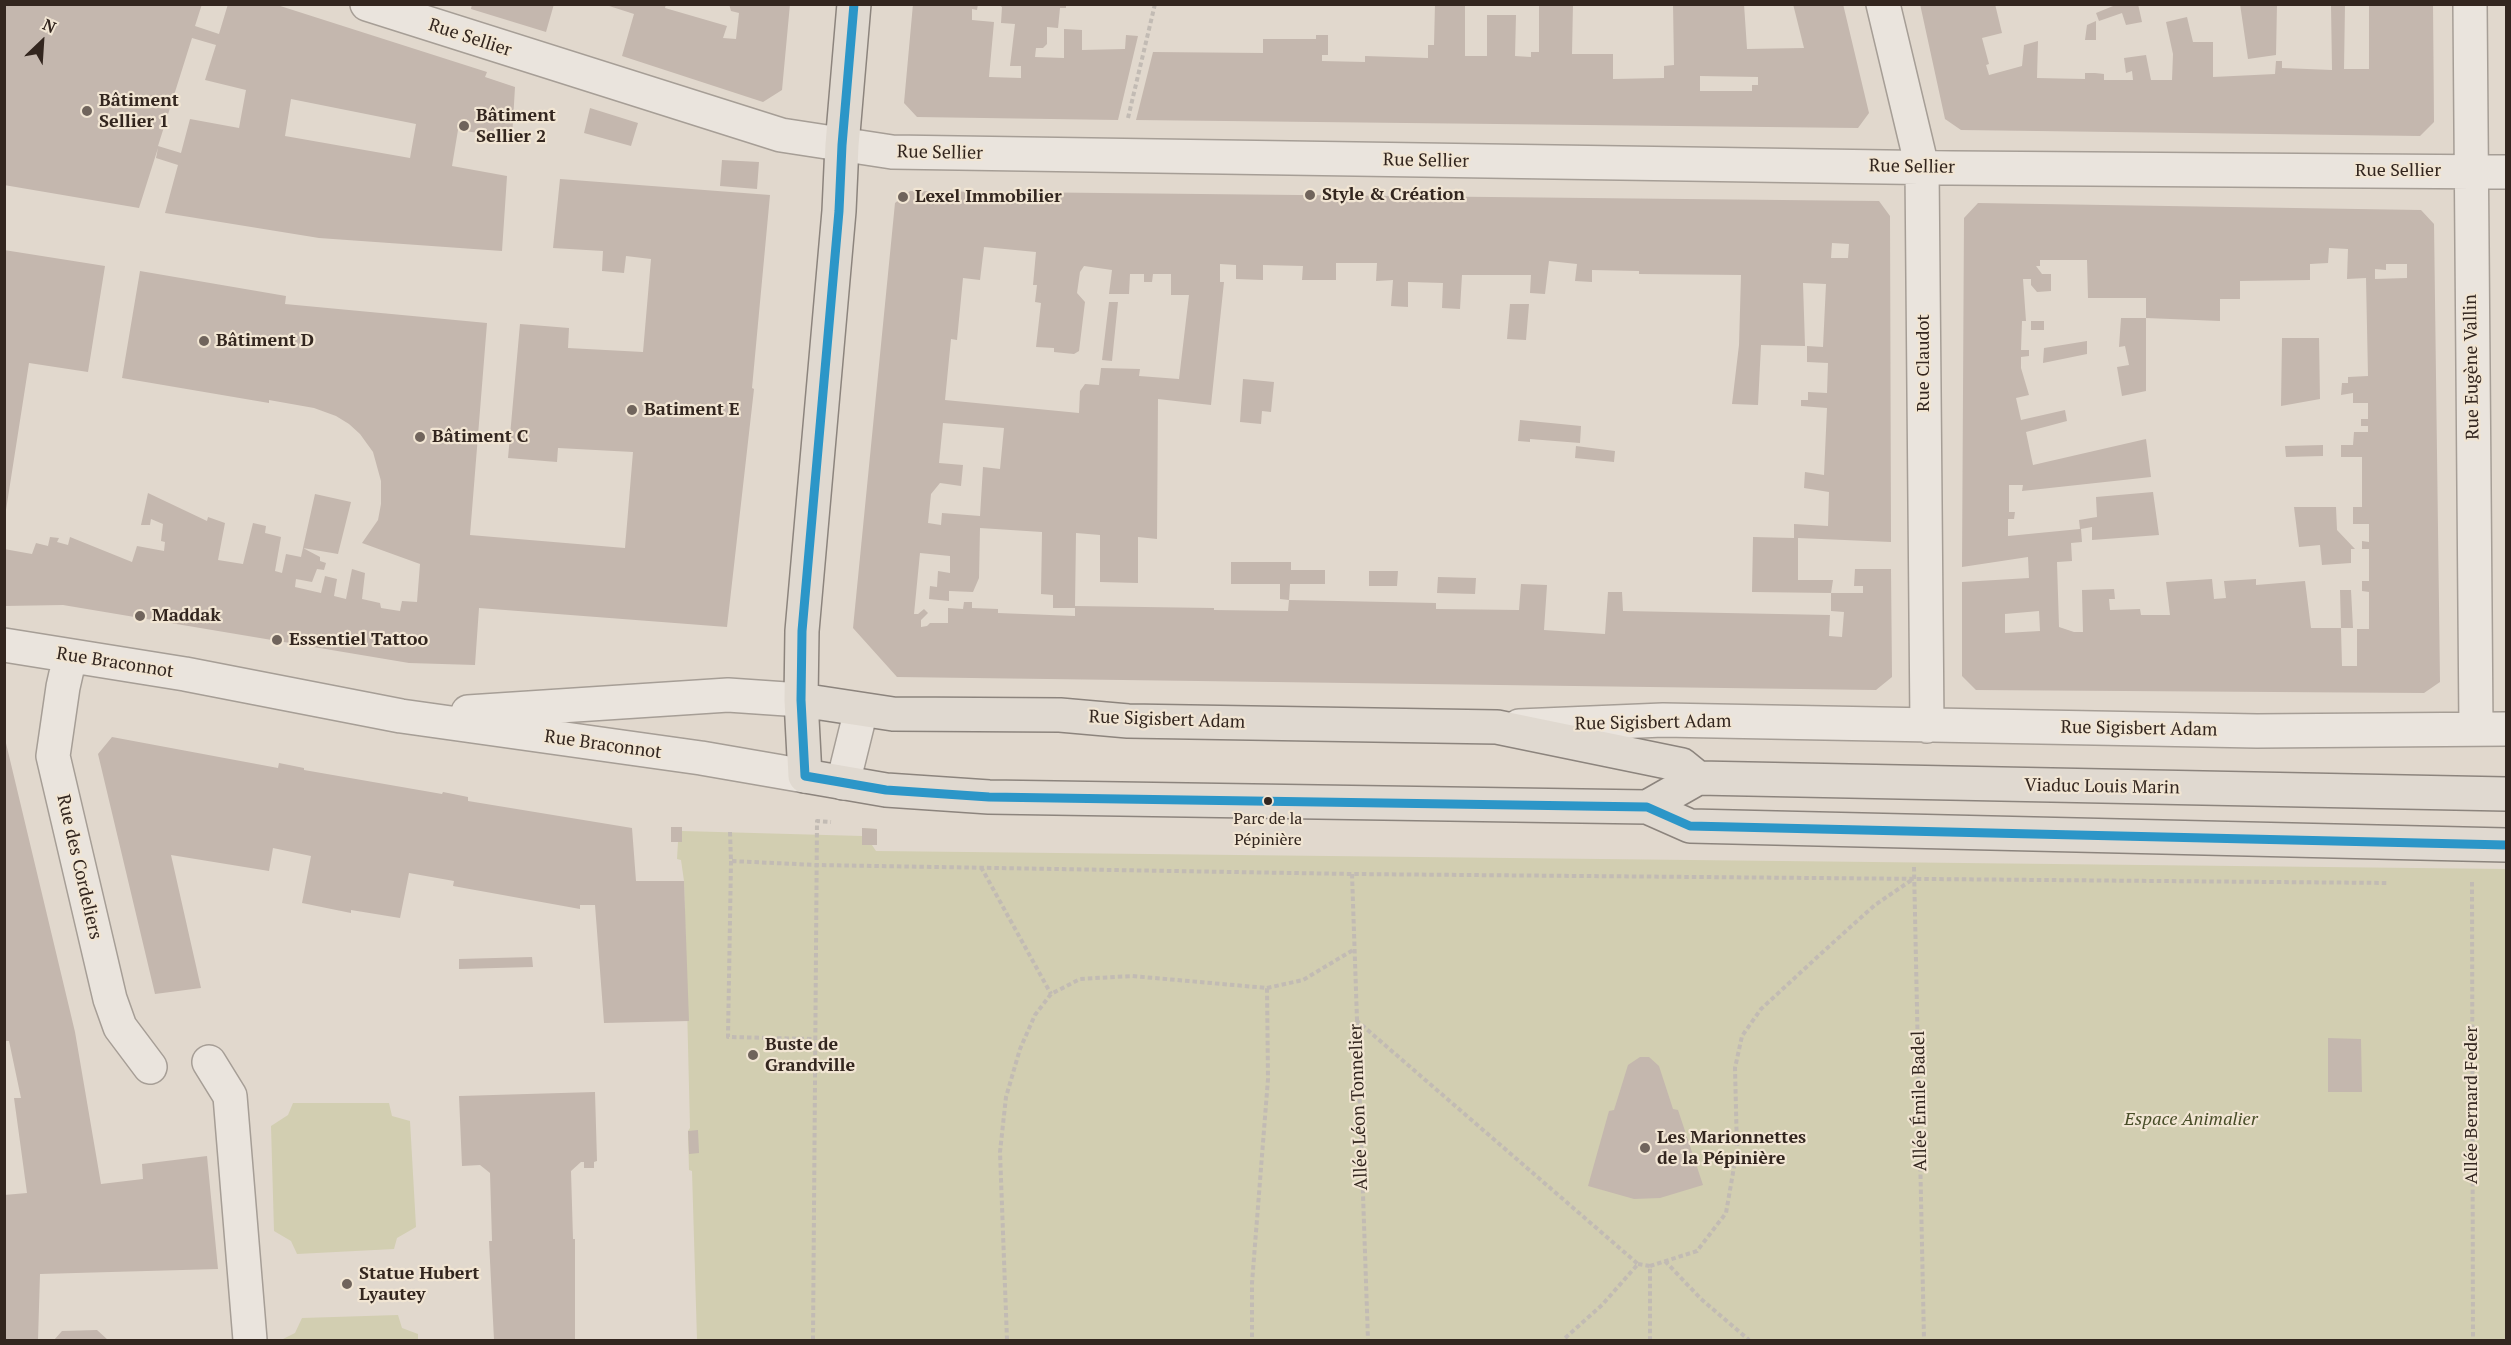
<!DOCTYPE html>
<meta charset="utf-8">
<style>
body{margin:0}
#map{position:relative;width:2511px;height:1345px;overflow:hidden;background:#e1d8cd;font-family:"PT Serif",serif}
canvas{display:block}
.frame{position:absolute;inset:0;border:6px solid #33261f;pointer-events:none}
.north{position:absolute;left:12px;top:12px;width:60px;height:60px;-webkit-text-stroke:4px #f1e5d3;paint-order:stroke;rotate:25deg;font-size:16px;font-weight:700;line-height:24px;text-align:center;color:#33261f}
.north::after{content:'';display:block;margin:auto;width:21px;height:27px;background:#33261f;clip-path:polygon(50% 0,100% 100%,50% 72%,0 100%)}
</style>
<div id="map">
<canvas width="2511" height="1345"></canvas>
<div class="frame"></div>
<div class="north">N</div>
</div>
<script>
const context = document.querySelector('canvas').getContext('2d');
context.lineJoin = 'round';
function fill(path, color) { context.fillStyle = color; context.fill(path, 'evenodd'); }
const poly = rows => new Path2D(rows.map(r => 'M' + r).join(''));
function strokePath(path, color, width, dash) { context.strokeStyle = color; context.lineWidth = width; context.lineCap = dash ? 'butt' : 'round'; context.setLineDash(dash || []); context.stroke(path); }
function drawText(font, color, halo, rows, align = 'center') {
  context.font = font + ' "PT Serif",serif'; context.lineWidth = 4.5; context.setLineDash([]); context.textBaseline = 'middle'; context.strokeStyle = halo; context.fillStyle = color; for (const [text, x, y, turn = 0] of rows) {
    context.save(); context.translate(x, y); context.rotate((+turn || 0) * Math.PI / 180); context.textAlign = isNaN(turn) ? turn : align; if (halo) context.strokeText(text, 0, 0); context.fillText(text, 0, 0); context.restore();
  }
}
const green = poly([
 [862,828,877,829,877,845,872,845,876,851,2506,869,2506,1340,697,1340,692,1171,689,1170,688,1131,690,1128,684,881,681,860,677,859,678,842,682,842,682,831,862,836],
 [293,1103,389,1103,392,1116,410,1121,416,1227,397,1238,394,1249,297,1254,291,1241,274,1231,271,1126,288,1115],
 [398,1315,402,1328,418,1334,418,1340,281,1340,295,1333,302,1318]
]);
const building = poly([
 [4,4,202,4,195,26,219,34,228,4,274,4,487,72,485,77,515,87,512,138,458,130,452,166,507,176,502,251,319,238,165,213,178,165,156,158,158,148,139,208,4,185],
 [192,38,216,45,205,80,246,90,239,128,190,119,181,153,158,146],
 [291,99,416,124,410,158,285,136],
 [472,4,554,4,546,32,471,9],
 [603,4,666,4,665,8,727,26,723,38,736,39,739,13,731,11,729,4,790,4,782,90,763,102,622,56,634,14],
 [913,4,978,4,977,10,972,9,972,20,994,22,989,77,1021,78,1021,66,1010,66,1015,24,1001,23,1002,7,997,4,1066,4,1066,8,1060,8,1058,28,1047,27,1047,44,1043,48,1036,48,1035,57,1064,58,1064,29,1082,30,1082,50,1125,49,1126,35,1138,36,1118,120,917,117,904,103],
 [1435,4,1465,4,1465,56,1487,56,1487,15,1516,15,1515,56,1531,57,1531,52,1539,52,1539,4,1573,4,1572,54,1613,54,1613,79,1664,78,1664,66,1674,65,1673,4,1744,4,1747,49,1804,48,1793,4,1843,4,1869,113,1858,128,1136,120,1153,52,1263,53,1263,39,1316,39,1316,35,1328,35,1328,55,1322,55,1322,61,1365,62,1365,56,1428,58,1428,45,1434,45],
 [1700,76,1758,77,1758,85,1752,85,1752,91,1700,91],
 [1920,4,1995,4,2002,33,1982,38,1989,64,1986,65,1989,75,2022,66,2024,45,2038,41,2037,78,2085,79,2085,73,2095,73,2104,74,2104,80,2133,80,2132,71,2126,73,2124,58,2146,55,2151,80,2172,80,2173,54,2166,22,2187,17,2193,42,2213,42,2213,77,2275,74,2276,61,2282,61,2282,68,2332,70,2331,5,2345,5,2344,69,2369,69,2369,4,2433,4,2434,122,2420,136,1961,130,1945,119],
 [2118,4,2138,4,2142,22,2126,25,2122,13,2099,21,2096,13],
 [2240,4,2277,4,2276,55,2248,59],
 [2096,21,2096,40,2085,40,2087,25],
 [590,108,638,123,631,146,584,133],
 [722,160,759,162,757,189,720,186],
 [560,179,770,195,752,388,754,389,727,627,479,608,475,665,409,663,63,605,4,606,4,549,32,554,36,543,48,546,50,537,59,538,57,542,68,545,70,537,132,562,137,546,164,551,165,542,161,541,163,524,151,519,150,525,141,525,148,493,207,521,208,517,225,523,218,560,243,564,253,523,266,526,265,533,281,537,275,571,282,573,286,554,301,557,315,494,351,502,338,554,303,548,320,557,320,561,326,563,324,570,317,569,312,582,296,579,295,587,321,593,325,576,337,579,334,596,346,599,352,569,365,573,362,599,380,603,381,608,400,611,402,601,417,602,420,564,362,543,378,520,381,504,381,481,373,452,360,434,349,424,336,416,314,408,269,400,269,403,122,378,140,271,286,296,285,304,487,323,470,535,625,548,633,452,558,448,557,462,508,458,520,324,569,328,568,348,643,352,651,259,626,256,624,273,602,271,603,251,553,248],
 [910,191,1879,201,1890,216,1891,542,1798,538,1798,580,1833,580,1831,593,1752,592,1753,537,1794,538,1794,524,1828,526,1829,492,1804,488,1805,472,1824,475,1827,408,1801,406,1801,400,1808,400,1808,392,1827,393,1828,363,1807,362,1807,346,1823,347,1826,284,1803,283,1805,346,1761,345,1758,405,1732,404,1739,345,1741,275,1639,274,1639,271,1592,270,1592,282,1575,281,1577,264,1549,261,1545,294,1530,293,1531,275,1462,275,1460,309,1442,308,1443,283,1408,282,1408,307,1391,306,1393,280,1376,281,1377,263,1336,263,1336,280,1302,280,1303,266,1263,265,1263,280,1236,279,1236,265,1220,264,1220,282,1224,282,1211,405,1158,399,1157,539,1138,537,1138,583,1100,582,1100,535,1076,533,1075,606,1214,608,1214,610,1288,611,1289,600,1436,603,1436,609,1519,610,1521,584,1547,585,1544,630,1605,634,1608,592,1622,592,1623,611,1830,615,1829,636,1842,637,1844,612,1831,611,1831,593,1863,593,1863,586,1854,586,1855,569,1891,569,1892,677,1876,690,897,677,853,628,895,203],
 [1832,243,1849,244,1848,258,1831,258],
 [984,247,1036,252,1033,285,1037,285,1035,302,1041,303,1036,347,1054,348,1054,352,1074,354,1079,351,1085,302,1077,293,1080,272,1084,266,1112,270,1109,294,1129,294,1130,274,1144,274,1144,282,1152,282,1153,274,1171,274,1171,295,1189,295,1179,379,1139,376,1140,369,1101,368,1099,385,1085,384,1080,391,1079,413,945,400,951,339,957,340,963,278,980,280],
 [943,423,1004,428,1000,469,983,467,980,516,942,513,941,525,928,523,931,494,940,483,961,486,963,465,939,463],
 [980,528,1042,532,1041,594,1053,595,1053,608,1075,608,1075,616,998,613,998,609,972,608,972,602,964,602,963,609,948,608,948,623,930,623,927,626,921,627,921,620,928,613,924,609,918,614,914,614,920,553,950,556,950,573,938,571,937,587,930,586,929,599,949,601,949,591,973,592,979,578],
 [1978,203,2421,210,2434,224,2440,682,2424,693,1976,690,1962,676,1962,582,2029,578,2028,557,1962,567,1964,218],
 [2329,248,2348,249,2347,279,2366,278,2368,376,2348,377,2348,383,2342,383,2341,395,2353,393,2353,403,2368,403,2368,419,2361,419,2361,426,2368,426,2368,432,2354,432,2353,445,2341,445,2341,457,2362,457,2362,507,2353,507,2353,524,2369,524,2369,542,2362,541,2362,549,2369,549,2369,581,2362,581,2362,591,2369,592,2369,629,2357,629,2357,666,2342,666,2341,628,2311,628,2305,581,2256,585,2256,579,2224,581,2226,598,2214,599,2212,579,2166,582,2170,615,2141,615,2140,609,2110,610,2109,599,2115,599,2114,589,2082,590,2083,632,2074,632,2059,627,2057,562,2072,561,2071,543,2082,542,2081,529,2092,527,2092,540,2159,535,2153,492,2096,497,2097,517,2079,520,2080,529,2008,536,2008,519,2014,519,2015,512,2009,512,2009,485,2023,485,2022,491,2151,477,2146,439,2033,465,2026,432,2067,421,2065,410,2021,420,2016,398,2029,395,2021,368,2021,357,2029,356,2029,350,2021,350,2022,321,2026,321,2023,279,2031,279,2031,285,2037,292,2051,291,2051,274,2042,274,2036,266,2040,266,2040,260,2087,260,2088,298,2146,298,2146,318,2220,321,2220,299,2240,299,2240,281,2310,280,2310,264,2328,263],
 [2386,264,2407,264,2407,278,2375,279,2375,269,2386,270],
 [2039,611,2040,631,2005,633,2005,614],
 [4,250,105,266,88,372,29,363,6,510],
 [1109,302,1118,302,1112,361,1102,360],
 [1510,304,1529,304,1526,340,1507,339],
 [2121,318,2146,318,2146,391,2122,396,2117,367,2129,365,2125,346,2119,347],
 [2031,321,2044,321,2044,330,2031,330],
 [2282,338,2319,338,2320,399,2281,406],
 [2087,341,2087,354,2043,363,2044,348],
 [1243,379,1274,382,1271,412,1262,411,1261,424,1240,422],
 [1520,420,1581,426,1580,443,1530,439,1530,442,1518,441],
 [2323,445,2323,456,2286,457,2285,446],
 [1576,446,1615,451,1614,462,1575,458],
 [2294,507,2336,507,2337,530,2355,549,2351,549,2351,563,2322,565,2320,545,2299,547],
 [1231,562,1291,562,1291,570,1325,570,1325,584,1290,584,1289,600,1280,599,1280,584,1231,584],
 [1369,571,1398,571,1397,586,1369,586],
 [1438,577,1476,578,1475,594,1437,593],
 [2340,590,2351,590,2353,628,2341,628],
 [112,737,278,768,279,763,304,768,304,770,442,794,443,792,468,797,468,801,632,828,636,881,684,881,689,1021,604,1023,595,905,580,905,580,909,453,886,454,881,409,873,400,918,351,910,351,913,302,903,311,856,273,848,269,871,171,855,201,988,155,994,98,754],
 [5,739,75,1032,101,1184,143,1179,142,1164,207,1156,218,1269,40,1274,38,1340,4,1340,4,1195,27,1193,14,1098,21,1098,9,1041,4,1041],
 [671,827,682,827,682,842,671,842],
 [862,828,877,829,877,845,862,845],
 [532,957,533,967,459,969,459,959],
 [2328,1038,2361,1039,2362,1092,2328,1092],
 [1640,1057,1649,1057,1659,1066,1673,1109,1678,1110,1703,1185,1660,1198,1634,1199,1588,1186,1609,1111,1614,1110,1628,1065],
 [595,1092,597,1161,594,1162,594,1168,584,1168,584,1162,581,1162,571,1171,573,1239,575,1239,575,1340,494,1340,489,1241,492,1241,490,1173,480,1165,462,1166,459,1096],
 [698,1130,699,1153,689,1154,688,1131],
 [97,1330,108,1340,54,1340,62,1331]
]);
const path = poly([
 [1128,118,1155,4],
 [730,832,731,861,817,865,1352,874,2389,883],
 [731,861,728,1037,815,1039],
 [981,867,1051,994],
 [1914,867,1924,1340],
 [1352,874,1368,1340],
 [2472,882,2473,1340],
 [1267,988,1303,980,1353,950],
 [1356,1020,1638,1264,1602,1305,1563,1340],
 [1665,1261,1701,1299,1749,1340],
 [1638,1264,1650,1266,1650,1340],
 [1650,1266,1697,1251,1726,1213,1737,1150,1735,1068,1742,1036,1761,1009,1826,949,1875,905,1913,879],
 [813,1340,817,821,831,822],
 [1007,1340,1000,1152,1006,1097,1020,1049,1035,1015,1051,994,1080,979,1132,976,1267,988,1268,1079,1252,1283,1252,1340]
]);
const minor = poly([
 [367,4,781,135,892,152,1952,168,2506,172],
 [1883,4,1922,167,1927,726],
 [2470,4,2476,729],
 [4,645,185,674,401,716,701,758,805,776],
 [70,656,63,687,53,756,110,999,120,1027,150,1067],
 [468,712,728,695,801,700],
 [1519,726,1663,720,2257,731,2506,729],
 [843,783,861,710],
 [209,1062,230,1096,250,1340]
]);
const major = poly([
 [854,4,842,145,839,211,802,631,801,700,805,776,886,790,989,797,1647,807,1690,826,2506,845],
 [801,700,893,714,1060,715,1128,721,1497,727,1682,765,1698,778],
 [1647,807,1698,778,2506,794]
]);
const bus1 = poly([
 [805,776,886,790,989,797,1647,807,1690,826,2506,845],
 [805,776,801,700,802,631,839,211,842,145,854,4]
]);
const markers = [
 [87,111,6,"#70645c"],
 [464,126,6,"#70645c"],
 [1310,195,6,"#70645c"],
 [903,197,6,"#70645c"],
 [204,341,6,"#70645c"],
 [632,410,6,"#70645c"],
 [420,437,6,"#70645c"],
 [140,616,6,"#70645c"],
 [277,640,6,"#70645c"],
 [1268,801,5,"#33261f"],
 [753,1055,6,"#70645c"],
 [1645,1148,6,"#70645c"],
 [347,1284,6,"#70645c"]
];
const busNames = [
 ["Parc de la",1268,819],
 ["Pépinière",1268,840]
];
const streetNames = [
 ["Rue Sellier",470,38,18],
 ["Rue Sellier",940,153,1],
 ["Rue Sellier",1426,161,1],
 ["Rue Sellier",1912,167,1],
 ["Rue Sellier",2398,171],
 ["Rue Claudot",1924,363,-90],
 ["Rue Eugène Vallin",2472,367,-91],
 ["Rue Braconnot",115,663,9],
 ["Rue Sigisbert Adam",1167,720,2],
 ["Rue Sigisbert Adam",1653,723,-1],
 ["Rue Sigisbert Adam",2139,729,1],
 ["Rue Braconnot",603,745,8],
 ["Viaduc Louis Marin",2102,787,1],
 ["Rue des Cordeliers",79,867,77],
 ["Allée Émile Badel",1920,1101,-91],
 ["Allée Bernard Feder",2472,1105,-90],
 ["Allée Léon Tonnelier",1359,1107,-92]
];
const poiNames = [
 ["Bâtiment",99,101],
 ["Sellier 1",99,122],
 ["Bâtiment",476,116],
 ["Sellier 2",476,137],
 ["Style & Création",1322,195],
 ["Lexel Immobilier",915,197],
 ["Bâtiment D",216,341],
 ["Batiment E",644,410],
 ["Bâtiment C",432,437],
 ["Maddak",152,616],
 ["Essentiel Tattoo",289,640],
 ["Buste de",765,1045],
 ["Grandville",765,1066],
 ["Les Marionnettes",1657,1138],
 ["de la Pépinière",1657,1159],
 ["Statue Hubert",359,1274],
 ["Lyautey",359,1295]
];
const parkNames = [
 ["Espace Animalier",2191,1120]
];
fill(green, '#d2ceb1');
fill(building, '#c4b7ae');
strokePath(minor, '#a69e96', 36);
strokePath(major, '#8c847d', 36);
strokePath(path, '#c2bbb4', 4, [4.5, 3]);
strokePath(minor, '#eae4dd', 33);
strokePath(major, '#e0d9d0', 33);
strokePath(bus1, '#2c96c8', 9);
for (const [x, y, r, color] of markers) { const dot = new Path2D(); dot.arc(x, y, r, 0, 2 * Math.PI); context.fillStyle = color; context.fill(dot); strokePath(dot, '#f1e5d3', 2); }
drawText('16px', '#33261f', '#f1e5d3', busNames);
drawText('18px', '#33261f', '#f1e5d3', streetNames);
drawText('bold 18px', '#33261f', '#f1e5d3', poiNames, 'left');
drawText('italic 18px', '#484d28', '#f1e5d3', parkNames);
</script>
